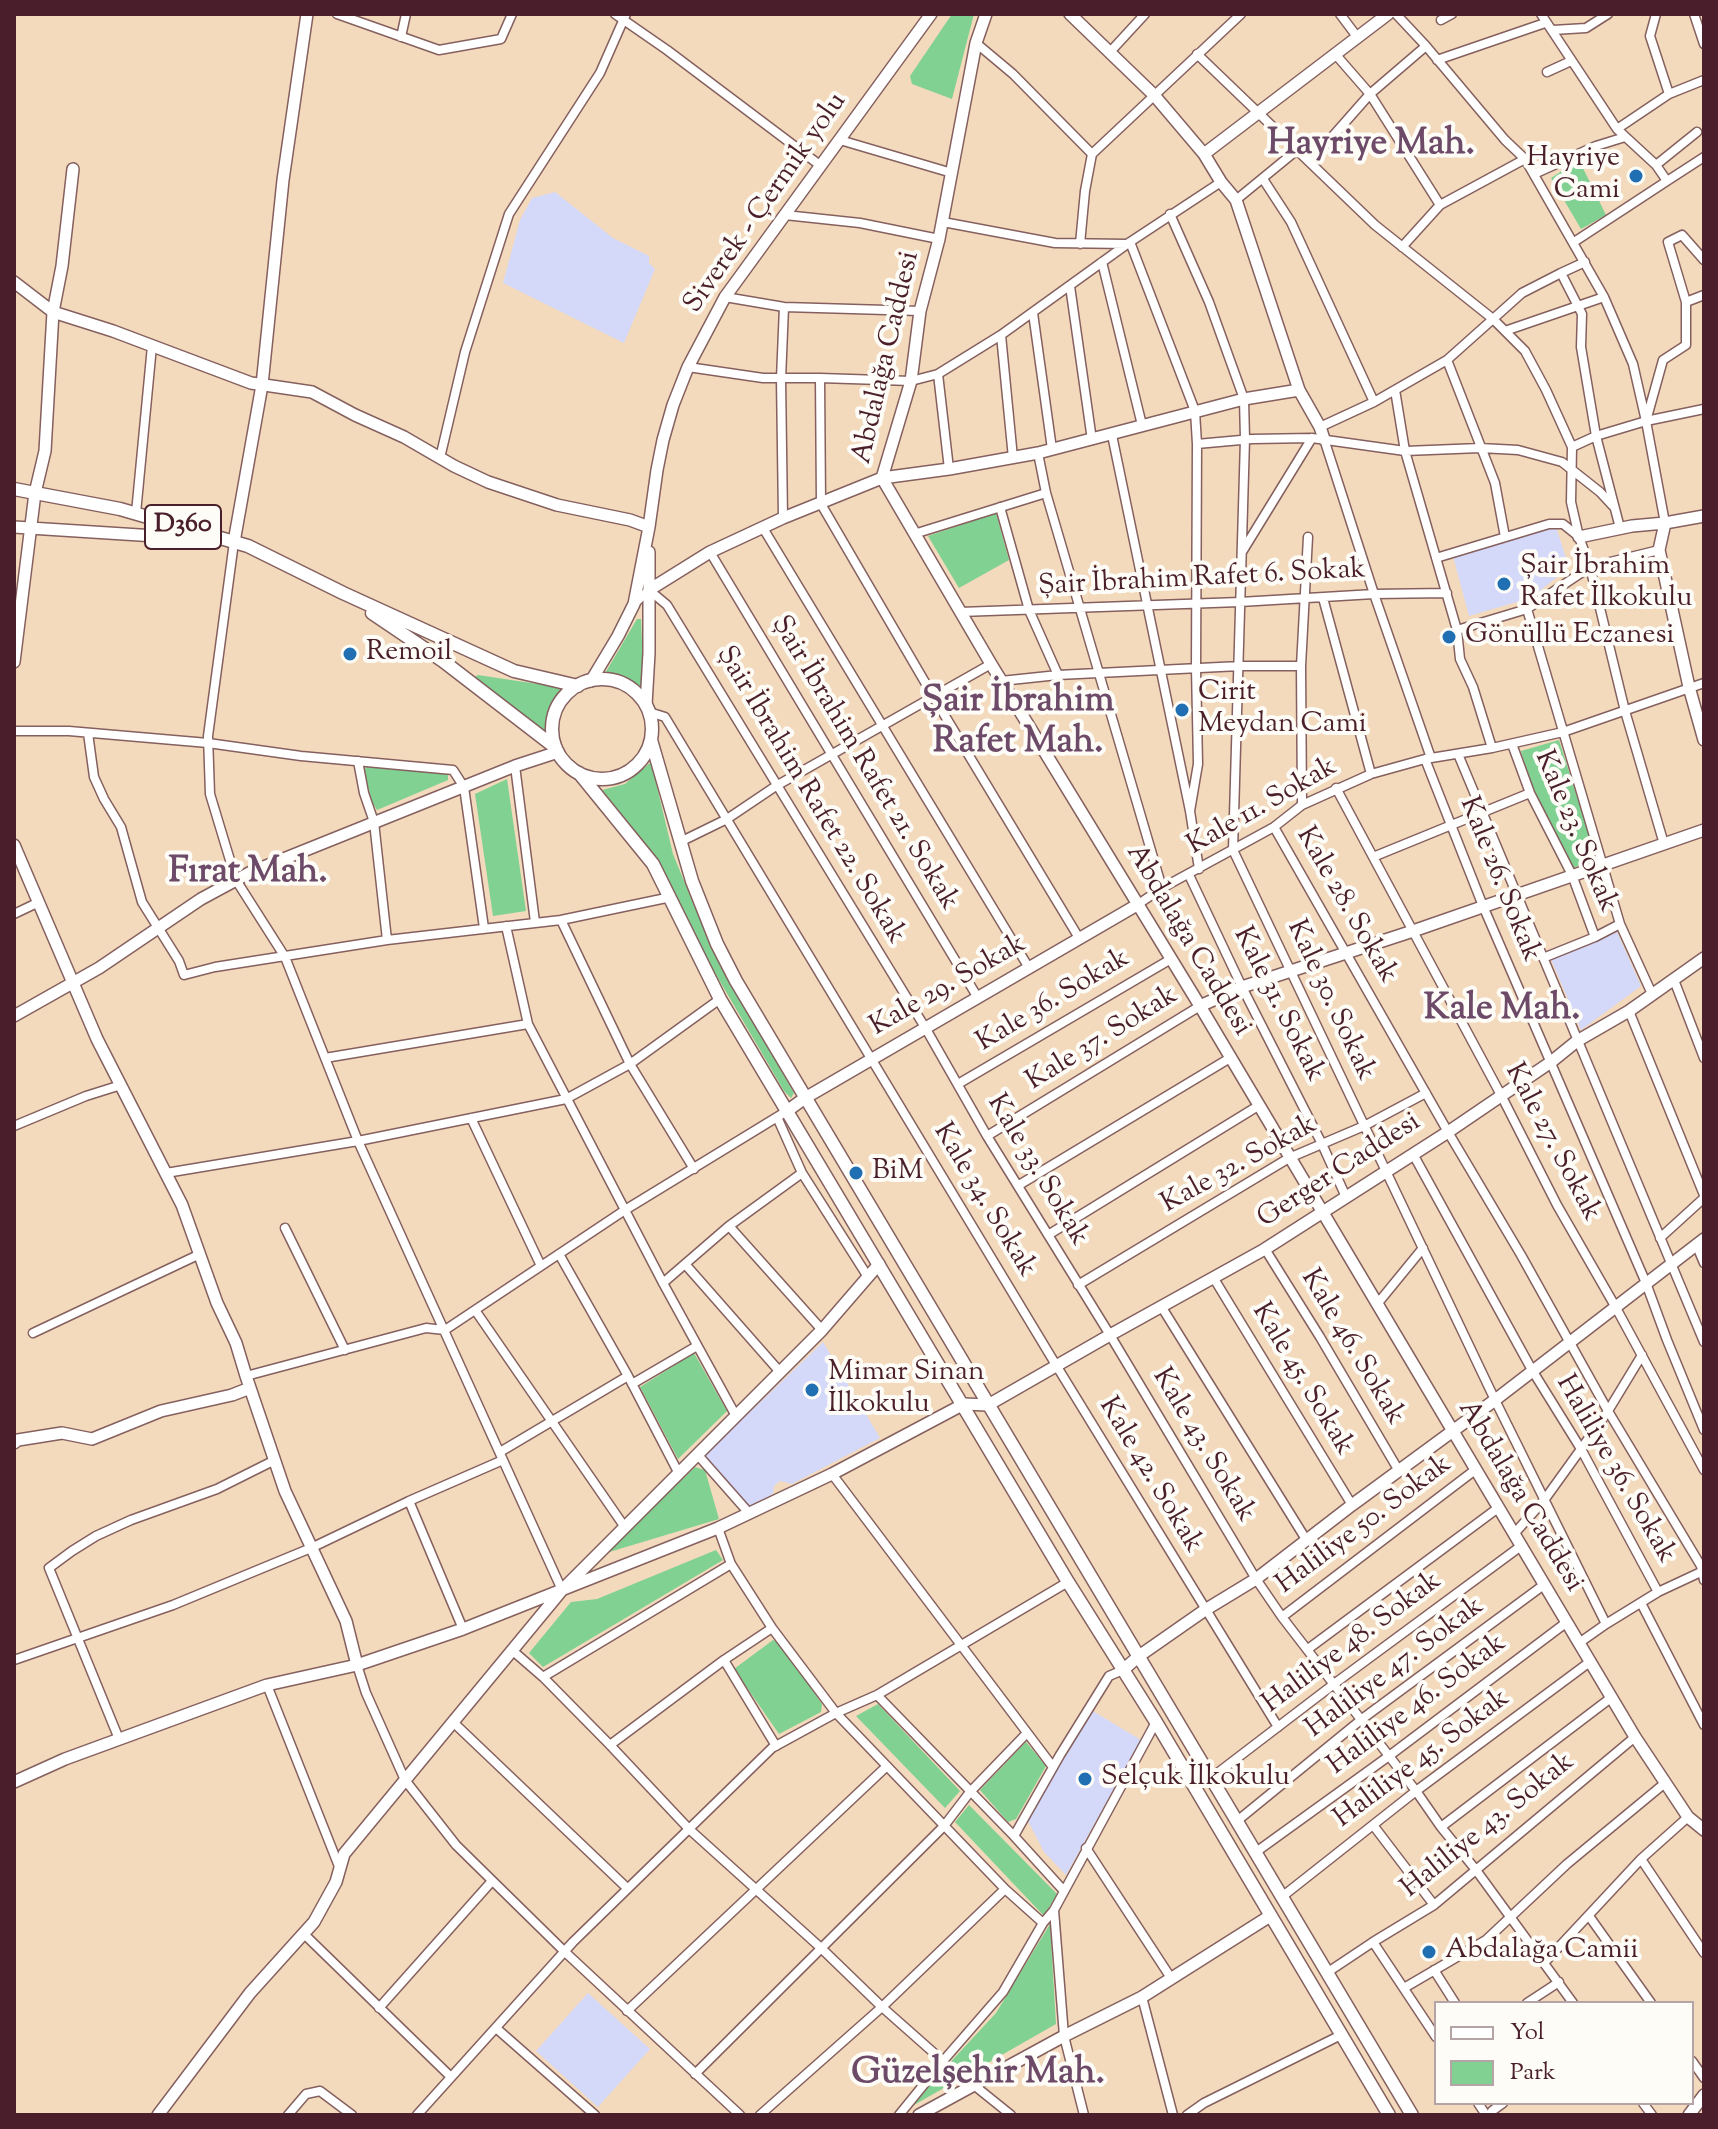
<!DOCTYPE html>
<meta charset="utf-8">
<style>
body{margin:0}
#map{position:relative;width:1718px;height:2129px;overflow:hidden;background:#f3dabd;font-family:"Sorts Mill Goudy",serif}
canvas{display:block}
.frame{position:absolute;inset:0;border:16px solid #4a1f2b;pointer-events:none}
.legend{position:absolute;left:1434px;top:2001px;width:260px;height:104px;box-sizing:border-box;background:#fdfcf7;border:2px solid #b5a4a5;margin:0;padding:10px 14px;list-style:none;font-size:24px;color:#4a1f2b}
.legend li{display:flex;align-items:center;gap:16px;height:40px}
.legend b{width:40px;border:2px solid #b5a4a5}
</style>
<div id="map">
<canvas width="1718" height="2129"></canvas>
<div class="frame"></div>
<ul class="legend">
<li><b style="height:10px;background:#fff"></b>Yol</li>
<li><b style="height:22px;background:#80d192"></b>Park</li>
</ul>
</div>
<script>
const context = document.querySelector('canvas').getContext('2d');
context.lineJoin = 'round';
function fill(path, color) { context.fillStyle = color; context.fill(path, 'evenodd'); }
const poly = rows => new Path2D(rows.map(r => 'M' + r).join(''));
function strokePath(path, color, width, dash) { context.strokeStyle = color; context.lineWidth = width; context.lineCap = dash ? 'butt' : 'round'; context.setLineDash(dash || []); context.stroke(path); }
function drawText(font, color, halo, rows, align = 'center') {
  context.font = font + ' "Sorts Mill Goudy",serif'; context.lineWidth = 8; context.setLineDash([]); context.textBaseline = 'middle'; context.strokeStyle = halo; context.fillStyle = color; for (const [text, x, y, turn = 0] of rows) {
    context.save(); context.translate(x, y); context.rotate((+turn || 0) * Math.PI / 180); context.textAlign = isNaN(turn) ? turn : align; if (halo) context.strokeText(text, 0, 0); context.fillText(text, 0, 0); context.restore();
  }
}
const built = poly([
 [555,192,613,238,649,256,649,263,655,269,624,343,503,283,520,220,532,198],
 [1556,527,1568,564,1566,570,1531,598,1469,616,1453,556],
 [1617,932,1641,986,1581,1030,1551,959],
 [823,1342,880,1438,792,1484,780,1481,774,1486,773,1494,748,1507,705,1455],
 [1091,1710,1141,1740,1066,1875,1044,1852,1027,1819],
 [588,1993,650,2049,598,2107,536,2051]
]);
const green = poly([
 [952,14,974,14,952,99,912,84,910,76],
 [1579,160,1606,215,1581,229,1551,178],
 [996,513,1009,560,959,588,928,536],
 [637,619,641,619,644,690,632,683,604,675],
 [478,675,564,688,549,714,546,736,473,678],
 [1559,740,1597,860,1572,868,1533,792,1521,751],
 [651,762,673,854,691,898,717,959,794,1093,791,1098,784,1091,708,961,662,871,636,832,602,790,625,784],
 [366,767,448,774,448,780,377,810,372,802,364,772],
 [507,779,526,911,493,916,475,794],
 [694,1353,727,1411,678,1459,640,1387],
 [695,1467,705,1470,719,1519,606,1553],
 [716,1550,723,1560,543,1667,529,1653,571,1602,597,1599],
 [773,1640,780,1643,822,1704,821,1712,779,1734,734,1669],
 [878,1704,960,1791,945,1808,856,1716],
 [1026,1742,1046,1766,1016,1819,1008,1822,980,1790],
 [969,1805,1057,1894,1044,1916,955,1822],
 [1050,1924,1056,2024,907,2109,996,2013]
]);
const street = poly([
 [337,14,439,50,501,39,512,14],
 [615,14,667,50,821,166],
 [1340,14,1358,38],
 [1396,14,1426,46,1505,140,1525,159,1604,297,1633,364,1646,421,1665,523],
 [1541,14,1617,129,1656,165,1667,181,1574,242],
 [1656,14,1650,36,1669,94],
 [1694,14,1704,44],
 [1441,20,1452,14],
 [1553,30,1586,28,1608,14],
 [401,37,406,14],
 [976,43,1013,74,1092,154],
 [1110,52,1145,14],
 [1197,54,1375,225,1493,319,1522,293,1561,273],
 [1336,55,1370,94,1440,205],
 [1437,60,1545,23],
 [1547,72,1571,61],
 [1617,129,1669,94,1704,80],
 [840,140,952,173],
 [1310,162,1370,94,1426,46],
 [1656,165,1697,132],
 [1534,174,1596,146,1625,137],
 [1263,179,1291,222,1374,402],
 [1667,181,1704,157],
 [1236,200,1297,150],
 [1170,214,1209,302,1244,399,1245,439,1233,850,1495,1400,1606,1624],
 [785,215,860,223,939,239],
 [943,222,1055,243,1127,244],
 [1130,242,1195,411,1197,444,1196,668,1198,764,1190,811],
 [1080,244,1085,191,1092,154,1241,14],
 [1402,247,1440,205,1525,159],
 [1102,262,1142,425],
 [1585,262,1561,273,1582,314,1581,347,1596,436,1620,528],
 [1070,286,1092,440],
 [725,297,784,307,920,311],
 [1686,302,1704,295],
 [1033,313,1052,449],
 [1505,331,1604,297],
 [1001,335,1013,458],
 [688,367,763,378,820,378,821,504,933,696,1079,938],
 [938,374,949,469],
 [820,378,911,381,938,374,1001,335,1130,242,1221,182],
 [1395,390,1405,451,1457,630,1460,659,1473,687,1492,748],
 [1646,421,1663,360,1686,345,1686,302,1668,242,1682,235,1704,260],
 [1320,427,1374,402,1447,360],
 [1112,435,1190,811,1199,869],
 [1324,439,1374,594,1431,758],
 [1197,444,1252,439,1312,438,1405,451,1480,448,1518,450,1562,462,1600,492,1613,506],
 [1572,447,1596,436,1646,421,1704,409],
 [1038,453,1046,493,1162,888],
 [440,458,465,352,509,214,600,73,626,14],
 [1000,507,1029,610,1058,675],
 [136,513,152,346],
 [783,518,781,379,784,307],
 [763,528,1029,968],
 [914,534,1046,493],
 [234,542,208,736,210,794,236,880,285,957,358,1141,562,1590],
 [1659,550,1590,567,1625,711,1664,844],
 [710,552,978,998],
 [1242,552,1312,438],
 [1436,558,1549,524,1563,524,1578,536],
 [1323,598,1371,774],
 [634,604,649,590,667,605,926,1029,987,1136,1110,1335,1256,1579,1282,1617,1416,1791,1441,1827,1476,1870,1573,2003],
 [1527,609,1620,924,1652,994],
 [960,612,1240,602,1374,594,1447,593],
 [1457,630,1527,609,1590,567,1579,537,1571,502,1572,447,1546,390,1525,351,1493,319,1447,360,1495,483,1505,537],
 [1001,681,1058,675,1240,666,1301,666],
 [649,712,665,717,1056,1365,1278,1727],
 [14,731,69,731,208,743,301,756,453,770,464,787,484,928],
 [88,733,94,777,104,799,121,827,142,902,179,961,184,975,215,967,387,940,561,920,671,897],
 [1512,744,1530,793,1572,875,1595,937],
 [1458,754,1704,1342],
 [1425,759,1483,906,1646,1283,1667,1340,1704,1430],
 [358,761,364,793,374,822,387,940],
 [515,766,535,922],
 [1336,788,1501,1095,1557,1205,1615,1306,1704,1470],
 [1302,805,1301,666,1308,537],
 [1274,827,1448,1132,1521,1255,1608,1411,1701,1566,1704,1580],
 [680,842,727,819,776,786,991,664],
 [1373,857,1530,793],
 [1189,875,1242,987,1322,1144,1346,1197],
 [1137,905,1162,888,1274,827,1302,805,1371,774,1425,759,1492,748,1563,732,1704,683],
 [14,914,37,903],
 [561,920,630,1064,694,1169],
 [506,926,528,1024,663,1283,736,1416],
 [1543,958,1595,937,1620,924],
 [1674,980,1704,1058],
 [1629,1011,1704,1195],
 [325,1058,528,1024],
 [958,1084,1171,959],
 [777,1117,802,1173,868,1277],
 [471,1118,541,1266],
 [14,1126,86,1096,121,1085],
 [987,1136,1200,1006],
 [1413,1154,1532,1370,1581,1449,1658,1592],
 [166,1173,358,1141,566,1099,630,1064,720,999],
 [1019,1185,1230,1058],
 [729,1226,822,1330],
 [285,1228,345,1350],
 [1048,1235,1258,1106],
 [1660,1238,1704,1198],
 [1696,1244,1704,1263],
 [1265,1249,1320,1337,1399,1471],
 [559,1254,628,1376,678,1472],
 [685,1264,780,1372],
 [1213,1277,1352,1505],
 [663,1283,729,1226,802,1173],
 [1078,1285,1289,1158,1364,1126,1426,1093],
 [1378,1303,1423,1248],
 [1161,1306,1307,1541],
 [475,1310,624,1526],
 [33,1333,198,1255],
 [246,1376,426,1328,445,1330,625,1210,787,1111],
 [632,1384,697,1346],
 [500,1452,628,1376],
 [697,1454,749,1513],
 [832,1474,1053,1767],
 [409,1501,463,1629],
 [718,1528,731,1564,772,1628,836,1713,1005,1889,1043,1923],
 [1514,1534,1545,1499,1581,1449,1608,1411,1642,1355],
 [1641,1603,1704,1725],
 [1282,1617,1475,1470],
 [1579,1643,1606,1624,1658,1592,1703,1571],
 [1308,1649,1498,1508],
 [513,1651,543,1677,610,1745,689,1829,821,1948,882,2007,943,2061],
 [14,1660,173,1605,311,1548,409,1501,503,1460],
 [724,1660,776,1746],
 [357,1665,366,1693,405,1780,456,1845,565,1952,740,2115],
 [543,1677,731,1564],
 [267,1685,340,1869],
 [877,1695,1014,1836,1064,1891],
 [454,1723,627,1888],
 [119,1739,49,1568,72,1551,96,1536,131,1520,217,1489,275,1460],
 [610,1745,724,1660,772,1628],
 [1211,1778,1334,1684,1521,1546],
 [1237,1821,1362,1719,1545,1584],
 [1373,1825,1434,1905],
 [1441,1827,1612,1697],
 [1014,1836,1060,1755,1109,1676,1123,1670],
 [1086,1848,1171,1978],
 [1256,1852,1389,1756,1567,1622],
 [1641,1859,1704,1953],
 [1283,1896,1416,1791,1591,1661],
 [1054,1910,1064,2036,1084,2115],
 [1589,1916,1651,2003],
 [304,1934,451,2077],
 [1373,1942,1436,2037],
 [1544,1963,1641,1859,1688,1817],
 [1434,1970,1455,2003],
 [1328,1972,1373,1942,1434,1905,1635,1737],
 [1404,1988,1486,1940,1567,1864,1665,1783],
 [1142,1997,1173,2115],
 [1527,2003,1559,1982],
 [379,2008,492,1881],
 [627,2011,887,1766],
 [496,2028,595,2115],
 [1692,2061,1704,2078],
 [695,2074,944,1826,970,1792,1027,1733],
 [975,2086,1011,2115],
 [1478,2103,1486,2115],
 [1643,2103,1652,2115],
 [288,2115,306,2094,320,2091,352,2115],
 [417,2115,573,1942,772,1748,836,1713,877,1695,1068,1582],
 [760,2115,882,2007,1005,1889],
 [899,2115,943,2061,1003,1992,1043,1923,1054,1910,1156,1722],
 [1187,2115,1204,2103,1341,2035],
 [1491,2115,1492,2111,1503,2103]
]);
const secondary = poly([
 [986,14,976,43,939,239,920,311,911,381,882,478,991,664,1200,1006,1635,1737,1688,1817,1704,1830],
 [1070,14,1154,95,1204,154,1221,182,1236,200,1299,390,1320,427,1324,439],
 [1204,154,1388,14],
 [14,282,53,312,113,331,251,383,312,392,355,415,404,437,454,466,488,482,557,505,630,520,649,527],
 [1665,523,1659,550,1689,687,1704,740],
 [14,527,171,537,209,536],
 [1579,537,1632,526,1665,523,1704,516],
 [234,542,262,385,283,180,307,14],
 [649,590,710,552,783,518,882,478,949,469,1038,453,1244,399,1299,390],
 [14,662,35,493,45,451,53,312,62,266,73,169],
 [591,681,618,636,634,604,649,527,657,470,663,440,673,405,688,367,725,297,931,14],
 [646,705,649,653,649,552],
 [14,845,97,1039,182,1205,217,1303,236,1343,246,1376,285,1491,346,1621,357,1665],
 [1200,1006,1242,987,1413,931,1704,830],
 [14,1016,99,968,201,899,251,872,515,766,558,752],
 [787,1111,805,1098,1137,905],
 [14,1443,18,1440,62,1433,92,1439,161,1411,232,1395,250,1388],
 [1123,1670,1139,1656,1205,1610,1256,1579,1352,1505,1495,1400,1704,1239],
 [14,1782,65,1759,267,1685,357,1665,463,1629,718,1528,832,1474,964,1404,988,1405,1110,1335,1265,1249,1448,1132,1551,1062,1577,1041,1629,1011,1704,958],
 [158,2115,250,1993,314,1922,336,1882,344,1854,562,1590,822,1330,879,1264],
 [919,2115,1064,2036,1142,1997,1270,1916],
 [1689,2115,1704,2095]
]);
const primary = poly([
 [14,489,120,509,248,546,343,593,514,671,578,686],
 [372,613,443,661,556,748],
 '552 729a50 50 0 1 1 100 0a50 50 0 1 1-100 0Z',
 [651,740,692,881,717,944,736,981,1412,2115],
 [579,773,653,864,720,999,1068,1582,1156,1722,1389,2115]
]);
const markers = [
 [1636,176,8,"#1f6fb2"],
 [1504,584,8,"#1f6fb2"],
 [1449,637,8,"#1f6fb2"],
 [350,654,8,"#1f6fb2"],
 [1182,710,8,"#1f6fb2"],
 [856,1173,8,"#1f6fb2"],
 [812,1390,8,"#1f6fb2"],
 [1085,1779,8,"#1f6fb2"],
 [1429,1952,8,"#1f6fb2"]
];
const shields = [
 [183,527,76]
];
const shieldNames = [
 ["D360",183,527]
];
const poiNames = [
 ["Hayriye",1620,160,"right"],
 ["Cami",1620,192,"right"],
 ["Şair İbrahim",1520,568],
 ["Rafet İlkokulu",1520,600],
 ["Gönüllü Eczanesi",1465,637],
 ["Remoil",366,654],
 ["Cirit",1198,694],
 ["Meydan Cami",1198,726],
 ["BiM",872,1173],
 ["Mimar Sinan",828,1374],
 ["İlkokulu",828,1406],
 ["Selçuk İlkokulu",1101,1779],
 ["Abdalağa Camii",1445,1952]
];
const streetNames = [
 ["Siverek - Çermik yolu",767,204,-55],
 ["Abdalağa Caddesi",888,358,-77],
 ["Şair İbrahim Rafet 6. Sokak",1202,580,-3],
 ["Şair İbrahim Rafet 21. Sokak",863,764,59],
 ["Şair İbrahim Rafet 22. Sokak",809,796,59],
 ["Kale 11. Sokak",1263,808,-30],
 ["Kale 23. Sokak",1574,832,67],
 ["Kale 26. Sokak",1498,880,68],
 ["Kale 28. Sokak",1345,906,60],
 ["Abdalağa Caddesi",1187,941,59],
 ["Kale 29. Sokak",949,987,-30],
 ["Kale 30. Sokak",1329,1001,65],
 ["Kale 36. Sokak",1054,1002,-31],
 ["Kale 31. Sokak",1277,1005,63],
 ["Kale 37. Sokak",1103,1040,-32],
 ["Kale 27. Sokak",1551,1143,62],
 ["Kale 32. Sokak",1240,1166,-29],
 ["Kale 33. Sokak",1036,1171,59],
 ["Gerger Caddesi",1340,1172,-33],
 ["Kale 34. Sokak",983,1201,59],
 ["Kale 46. Sokak",1351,1348,59],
 ["Kale 45. Sokak",1301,1380,59],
 ["Kale 43. Sokak",1202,1446,59],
 ["Haliliye 36. Sokak",1614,1470,60],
 ["Kale 42. Sokak",1149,1476,59],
 ["Abdalağa Caddesi",1519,1497,59],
 ["Haliliye 50. Sokak",1365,1526,-37],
 ["Haliliye 48. Sokak",1353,1644,-37],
 ["Haliliye 47. Sokak",1396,1669,-37],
 ["Haliliye 46. Sokak",1418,1706,-37],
 ["Haliliye 45. Sokak",1423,1760,-37],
 ["Haliliye 43. Sokak",1489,1827,-39]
];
const districtNames = [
 ["Hayriye Mah.",1371,147],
 ["Şair İbrahim",1018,704],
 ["Rafet Mah.",1018,745],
 ["Fırat Mah.",248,875],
 ["Kale Mah.",1502,1012],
 ["Güzelşehir Mah.",978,2076]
];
fill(built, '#d4d8f9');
fill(green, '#80d192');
strokePath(street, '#85605e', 11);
strokePath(secondary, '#85605e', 14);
strokePath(primary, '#85605e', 15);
strokePath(street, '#fff', 8);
strokePath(secondary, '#fff', 11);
strokePath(primary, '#fff', 12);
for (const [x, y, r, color] of markers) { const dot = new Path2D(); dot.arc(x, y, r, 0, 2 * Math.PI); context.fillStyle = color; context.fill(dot); strokePath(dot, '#fdfcf7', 3); }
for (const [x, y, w] of shields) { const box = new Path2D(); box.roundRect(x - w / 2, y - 22, w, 44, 6); context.fillStyle = '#fdfcf7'; context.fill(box); strokePath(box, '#4a1f2b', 2); }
drawText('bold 26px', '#4a1f2b', null, shieldNames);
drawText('28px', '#4a1f2b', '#fdfcf7', poiNames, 'left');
drawText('28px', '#4a1f2b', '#fdfcf7', streetNames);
drawText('bold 36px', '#6c4a68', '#fdfcf7', districtNames);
</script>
